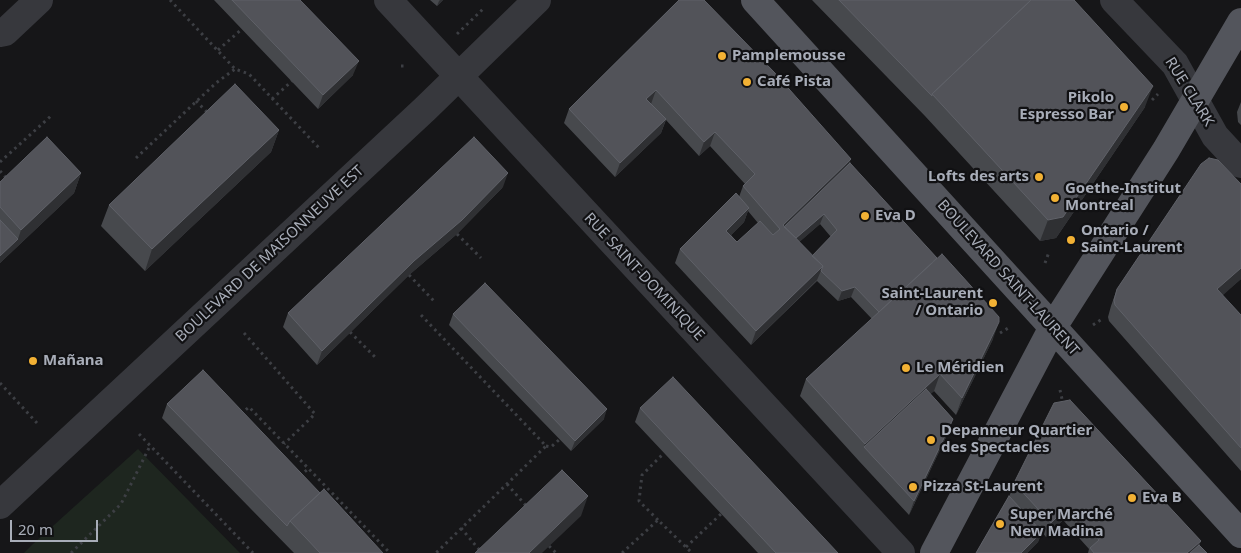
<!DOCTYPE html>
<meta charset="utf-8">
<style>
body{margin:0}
#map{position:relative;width:1241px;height:553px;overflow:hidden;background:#161618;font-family:"Noto Sans",sans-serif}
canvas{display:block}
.scale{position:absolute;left:10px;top:520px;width:88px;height:22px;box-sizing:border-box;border:2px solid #a8adb8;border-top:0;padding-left:6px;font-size:15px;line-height:18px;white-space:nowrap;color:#a8adb8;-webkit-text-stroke:4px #111113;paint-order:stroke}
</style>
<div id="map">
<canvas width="1241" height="553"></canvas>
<div class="scale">20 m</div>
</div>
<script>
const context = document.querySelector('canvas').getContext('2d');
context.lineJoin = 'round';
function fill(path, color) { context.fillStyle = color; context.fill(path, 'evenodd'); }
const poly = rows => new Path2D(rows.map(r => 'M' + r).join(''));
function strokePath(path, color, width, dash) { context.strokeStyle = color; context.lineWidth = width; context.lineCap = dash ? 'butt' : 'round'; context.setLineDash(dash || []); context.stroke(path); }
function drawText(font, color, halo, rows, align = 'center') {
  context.font = font + ' "Noto Sans",sans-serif'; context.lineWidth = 4.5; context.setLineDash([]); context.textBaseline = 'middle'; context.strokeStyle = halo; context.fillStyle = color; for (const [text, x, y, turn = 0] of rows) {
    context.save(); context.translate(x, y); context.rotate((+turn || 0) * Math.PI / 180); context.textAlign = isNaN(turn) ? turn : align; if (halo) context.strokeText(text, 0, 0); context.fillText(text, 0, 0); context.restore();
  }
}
const green = poly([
 [138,449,240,553,24,553,33,544]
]);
const path = poly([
 [170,0,235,69,249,74,321,150],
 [457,34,483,9],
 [218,50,242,29],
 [401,66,407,66],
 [272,99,292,81],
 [1152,100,1158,94],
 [196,101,208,113],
 [136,158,216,83,235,69],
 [0,162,52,115],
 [0,171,8,180],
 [457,234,481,258],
 [1045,263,1049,252],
 [409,275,434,301],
 [421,315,546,446,436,553],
 [1093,325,1102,319],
 [350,332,375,357],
 [244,333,315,414,284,444],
 [1000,333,1010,327],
 [0,383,37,423],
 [1060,390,1062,399],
 [241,414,249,407,390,553],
 [139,434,253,553],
 [546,446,551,447,560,439],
 [300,476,309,468],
 [507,484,528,508],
 [658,520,639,501,642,475,664,453],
 [461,528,482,553],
 [549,546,556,553],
 [686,547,722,513],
 [71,553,121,504,150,446],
 [622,553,658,520,692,553]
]);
const minor = poly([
 [388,0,901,553],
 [1114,0,1175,64,1215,136,1241,164],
 [0,33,5,32,39,0],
 [0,505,425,109,537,0]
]);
const major = poly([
 [755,0,1241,534],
 [934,553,1053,327,1166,150,1241,22]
]);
const wall = poly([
 [214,0,300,0,353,75,318,109],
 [430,0,443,0,437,6],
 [679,0,850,163,993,339,956,415,934,391,930,394,953,419,948,433,909,515,859,461,800,396,806,379,872,319,851,297,838,301,817,281,751,345,675,263,680,249,739,197,743,186,745,184,710,146,699,156,666,120,661,133,615,177,564,123,569,109],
 [748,211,758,223,737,242,731,235,744,222],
 [820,224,831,237,812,256,799,242],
 [812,0,1074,0,1145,107,1056,238,1040,241,925,116],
 [1241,102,1241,125,1238,122,1237,112],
 [279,130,271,152,145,271,101,226,109,205],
 [81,173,74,193,0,263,0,182],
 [1241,184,1241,279,1222,295,1241,315,1241,471,1109,321,1108,317,1111,306,1117,289],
 [503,187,457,234,409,275,317,365,283,327,288,313],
 [453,314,604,419,571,451,449,325],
 [167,404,320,493,383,553,294,553,162,418],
 [640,408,838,553,758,553,635,422],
 [1014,483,1201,541,1199,545,1207,553,1088,553,1089,549,1063,520,1046,537,1042,532,1038,542,1027,553,976,553,1009,497]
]);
const shadedWall = poly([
 [440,0,443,0,437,6,439,1],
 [359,61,353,75,318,109,323,95],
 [1153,86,1145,107,1056,238,1040,241,1048,220],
 [656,90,651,104,646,99],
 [666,119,661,133,615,177,620,163],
 [279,130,271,152,145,271,152,249],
 [715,132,710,146,699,156,704,142],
 [851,159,846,173,785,233,783,225],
 [81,173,74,193,0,263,0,256,18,239,21,230],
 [508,173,503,187,457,234,409,275,317,365,322,351,414,261],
 [749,208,744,222,721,245,726,231],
 [824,214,820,224,788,252,792,242],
 [823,266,817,280,751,345,756,331],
 [1241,268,1241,279,1211,306,1217,289],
 [855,287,851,297,838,301,842,291],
 [999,322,993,339,956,415,962,398],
 [940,374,934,391,869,452,864,447,865,444],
 [607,409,604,419,571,451,575,441],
 [953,419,948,433,909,515,914,501],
 [588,496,581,516,542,553,529,553],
 [1068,506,1063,520,1046,537,1051,523],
 [1042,532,1038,542,1027,553,1021,553],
 [1201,541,1196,553,1187,553]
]);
const building = poly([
 [232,0,300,0,359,61,323,95,232,0],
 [679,0,704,0,774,72,851,159,783,225,823,266,756,331,680,249,736,193,749,208,726,231,737,242,760,221,773,235,780,229,743,186,755,174,715,132,704,142,656,90,646,99,666,119,620,163,569,109,679,0],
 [839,0,1031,0,932,94,932,96,839,0],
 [1031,0,1074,0,1153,86,1063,217,1048,220,932,94,1031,0],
 [235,84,279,130,152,249,109,205,235,84],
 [47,137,81,173,21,230,0,207,0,182,47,137],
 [474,137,508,173,462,220,414,261,322,351,288,313,474,137],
 [1209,158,1218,160,1241,184,1241,268,1217,289,1241,315,1241,448,1115,305,1114,300,1117,289,1201,164,1209,158],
 [850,163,937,258,879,312,855,287,842,291,821,271,823,266,812,256,837,230,824,214,796,238,784,227,850,163],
 [0,220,18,239,0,256,0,220],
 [942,254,999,317,999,322,962,398,940,374,865,444,806,379,942,254],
 [485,283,607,409,575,441,453,314,485,283],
 [203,370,320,493,290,521,287,526,167,404,203,370],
 [673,377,838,553,776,553,640,408,673,377],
 [926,389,953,419,914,501,864,447,926,389],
 [1070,400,1201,541,1187,553,1094,553,1090,548,1099,540,1068,506,1051,523,1014,483,1054,403,1070,400],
 [562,470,588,496,529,553,475,553,562,470],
 [324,489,383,553,320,553,290,521,324,489],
 [1009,496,1042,532,1021,553,976,553,1009,496],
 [1199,545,1207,553,1190,553,1199,545]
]);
const markers = [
 [722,56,5,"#f2b134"],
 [747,82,5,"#f2b134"],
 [1124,107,5,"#f2b134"],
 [1039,177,5,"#f2b134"],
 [1055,198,5,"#f2b134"],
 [865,216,5,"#f2b134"],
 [1071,240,5,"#f2b134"],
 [993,303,5,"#f2b134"],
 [33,361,5,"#f2b134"],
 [906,368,5,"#f2b134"],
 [931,440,5,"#f2b134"],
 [913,487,5,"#f2b134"],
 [1132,498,5,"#f2b134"],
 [1000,524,5,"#f2b134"]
];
const poiNames = [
 ["Pamplemousse",732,56],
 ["Café Pista",757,82],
 ["Pikolo",1114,98,"right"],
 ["Espresso Bar",1114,115,"right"],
 ["Lofts des arts",1029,177,"right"],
 ["Goethe-Institut",1065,189],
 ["Montreal",1065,206],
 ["Eva D",875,216],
 ["Ontario /",1081,231],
 ["Saint-Laurent",1081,248],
 ["Saint-Laurent",983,294,"right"],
 ["/ Ontario",983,311,"right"],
 ["Mañana",43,361],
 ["Le Méridien",916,368],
 ["Depanneur Quartier",941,431],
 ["des Spectacles",941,448],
 ["Pizza St-Laurent",923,487],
 ["Eva B",1142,498],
 ["Super Marché",1010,515],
 ["New Madina",1010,532]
];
const streetNames = [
 ["RUE CLARK",1189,92,58],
 ["BOULEVARD DE MAISONNEUVE EST",270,254,-43],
 ["RUE SAINT-DOMINIQUE",644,277,47],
 ["BOULEVARD SAINT-LAURENT",1008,278,48]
];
fill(green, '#1e261f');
strokePath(path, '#3d3f44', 3, [2.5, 4]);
strokePath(minor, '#37383d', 28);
strokePath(major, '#53555c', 28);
fill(wall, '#47494d');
fill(shadedWall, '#2f3033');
fill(building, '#525359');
strokePath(building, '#5f6168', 1);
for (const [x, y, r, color] of markers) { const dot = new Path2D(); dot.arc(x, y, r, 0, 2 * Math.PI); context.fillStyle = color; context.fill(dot); strokePath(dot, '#111113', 2); }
drawText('bold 15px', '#a8adb8', '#111113', poiNames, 'left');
drawText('15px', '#a8adb8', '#111113', streetNames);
</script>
